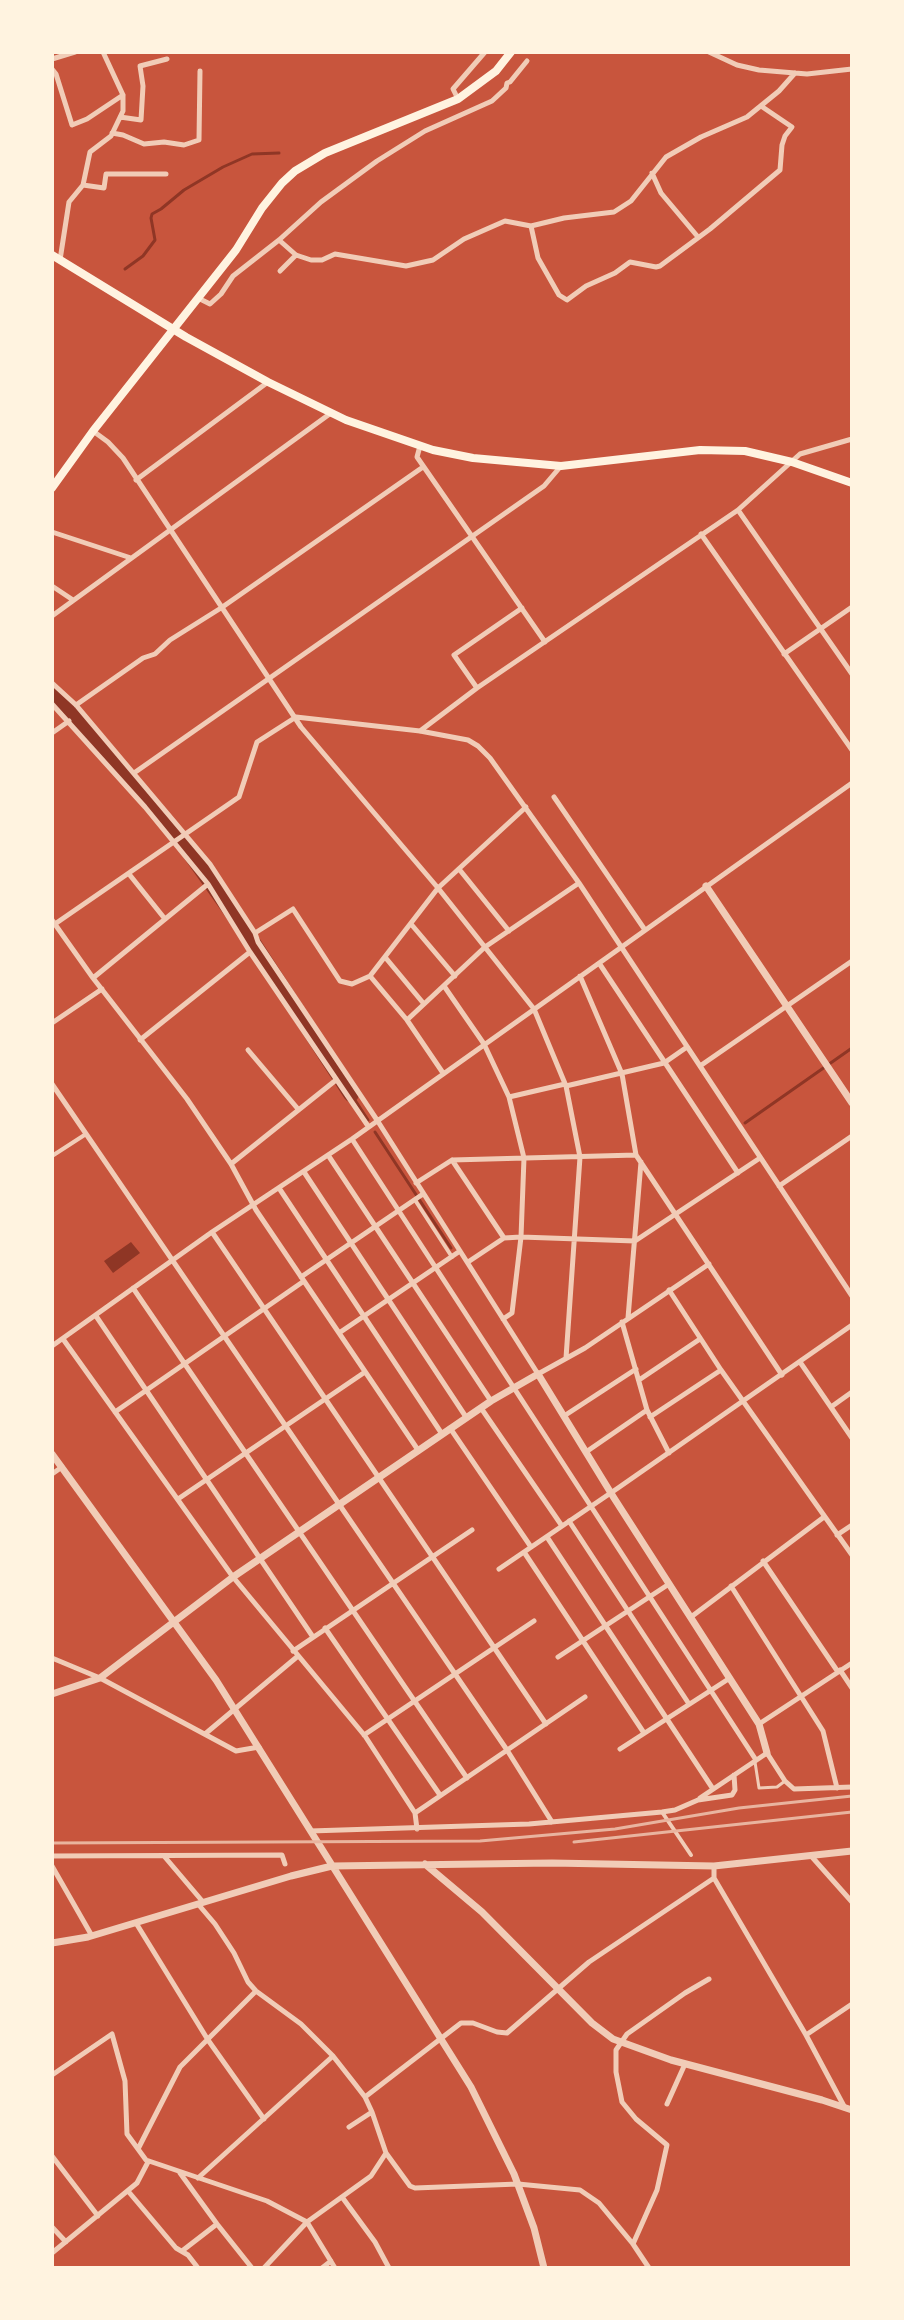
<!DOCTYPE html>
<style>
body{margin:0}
#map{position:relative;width:904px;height:2320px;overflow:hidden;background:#c8553d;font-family:"Archivo Narrow",sans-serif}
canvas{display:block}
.frame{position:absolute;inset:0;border:54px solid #fff3e0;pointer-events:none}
</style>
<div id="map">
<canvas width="904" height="2320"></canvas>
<div class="frame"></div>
</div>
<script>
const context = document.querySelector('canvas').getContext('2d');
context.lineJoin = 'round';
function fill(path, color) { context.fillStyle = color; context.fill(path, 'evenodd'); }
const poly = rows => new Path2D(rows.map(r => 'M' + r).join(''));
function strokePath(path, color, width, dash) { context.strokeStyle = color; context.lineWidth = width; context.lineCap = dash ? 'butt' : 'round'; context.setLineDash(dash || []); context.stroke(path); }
const water = poly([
 [131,1242,140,1253,113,1273,104,1261]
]);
const stream = poly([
 [125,269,143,256,155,240,151,218,152,214,161,209,184,190,223,167,252,154,279,153],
 [351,1094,368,1120],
 [745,1123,852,1048],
 [375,1132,451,1248]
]);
const river = poly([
 [52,694,94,738,178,836,244,929,351,1094]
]);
const service = poly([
 [755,1762,759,1788,777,1787,785,1781]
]);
const pedestrian = poly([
 [52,1156,86,1134],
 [415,1200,452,1257],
 [662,1812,691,1855]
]);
const minor = poly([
 [709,52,737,65,759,70,807,74,852,69],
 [52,59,75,52],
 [52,69,56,74,72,125,87,119,123,95],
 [458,99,453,89,485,52],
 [120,117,141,120,143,86,140,66,167,59],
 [112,133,123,135,144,144,164,142,184,145,199,140,200,71],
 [652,173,661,193,698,237],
 [83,185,104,188,106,174,166,174],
 [531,226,538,258,559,295,567,300,586,286,615,273,630,262,656,267,660,266,710,229,780,170,782,145,785,136,792,127,761,106],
 [279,240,296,255,311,260,322,260,335,254,406,266,433,260,464,239,505,221,531,226,564,218,614,212,631,201,666,157,701,137,747,117,779,91,795,73],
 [60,260,69,202,83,185,90,152,111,136,123,111,123,95,103,52],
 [280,271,296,255],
 [198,298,210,304,221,294,233,276,279,240,321,202,377,161,425,131,492,101,506,88,507,83,510,82,527,61],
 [93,431,108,442,123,458,301,727,438,888,534,1009,566,1086,580,1157,566,1358],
 [420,446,417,457,545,642],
 [136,480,268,382],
 [738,510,852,674],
 [52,532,131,558],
 [701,534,852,750],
 [52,586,73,600],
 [52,616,331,413],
 [784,654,852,607],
 [52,683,76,705,210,864,255,933,258,942,377,1120,538,1374,585,1348,709,1264],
 [477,688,454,655,522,608],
 [52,704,145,807,208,884,250,952,368,1126],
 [76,705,143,658,155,654,170,640,221,608,423,467],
 [420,731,477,688,738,510,800,454,852,439],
 [52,733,69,721],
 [134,773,544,486,561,466],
 [554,797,645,930],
 [459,869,509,931],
 [129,874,165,919],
 [52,920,93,978,187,1099,231,1164,256,1210,418,1450],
 [411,924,455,976],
 [52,926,239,797,257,742,296,717,420,731,468,740,478,746,490,758,579,883,852,1296],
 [255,933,293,909,340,981,352,984,370,976,438,888,526,807],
 [385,957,424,1004],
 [599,963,738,1173],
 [370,976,407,1020,443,1073],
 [580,976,622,1074,636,1155,782,1375],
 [93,978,208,884],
 [444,986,484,1044,509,1097,524,1158,521,1237,512,1313,503,1319],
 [407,1020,485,947,579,883],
 [52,1023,102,989],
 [140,1040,250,952],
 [248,1050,298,1109],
 [700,1066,852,961],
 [52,1084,507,1750,552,1822],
 [566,1086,664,1063,687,1047],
 [509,1097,565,1084],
 [352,1139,756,1760],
 [328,1155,491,1401],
 [452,1160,504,1238],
 [231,1164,336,1080],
 [304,1172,466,1417],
 [416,1183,452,1160,636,1155],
 [779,1186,852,1136],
 [279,1188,442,1434],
 [212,1232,546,1724],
 [468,1262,504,1238,521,1237,635,1241,760,1158],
 [301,1277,423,1194],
 [133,1288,467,1778],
 [669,1290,721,1370,852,1555],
 [96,1316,313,1637],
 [628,1318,641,1162],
 [622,1322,647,1410,669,1453],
 [339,1333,460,1251],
 [63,1339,233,1577,365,1736,415,1813,417,1829],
 [52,1346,212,1232,352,1139,852,783],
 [800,1362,852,1438],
 [639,1380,700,1339],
 [831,1407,852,1392],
 [481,1408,562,1526],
 [115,1412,304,1281],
 [564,1416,636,1369],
 [650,1417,721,1370],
 [450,1428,531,1547],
 [586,1452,647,1410],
 [52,1474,62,1467],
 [178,1499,365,1372],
 [569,1521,689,1704],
 [837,1535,852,1525],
 [547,1537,713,1789],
 [524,1552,644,1733],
 [763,1561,838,1672],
 [499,1569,618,1488,852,1325],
 [731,1586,823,1731,837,1788],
 [691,1617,824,1517],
 [325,1628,440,1795],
 [293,1651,472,1530],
 [558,1657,669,1584],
 [52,1658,100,1678,236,1751,259,1747],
 [840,1670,852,1688],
 [759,1724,852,1663],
 [205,1734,298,1656],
 [364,1735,534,1621],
 [620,1749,730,1678],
 [700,1798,767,1753,785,1781,794,1789,852,1787],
 [415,1813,585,1697],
 [310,1831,529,1824,662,1812,675,1810,698,1800,732,1795,735,1790,734,1775],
 [52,1856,282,1855,285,1864],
 [164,1856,203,1902],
 [812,1857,852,1902],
 [52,1866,92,1936],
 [714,1866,714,1878,806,2035,845,2108],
 [198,1904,215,1924,234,1953,248,1982,256,1991,301,2024,333,2056,355,2084,365,2097,372,2112,386,2153,410,2186,415,2188,518,2184,580,2190,599,2203,633,2244,649,2268],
 [136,1923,208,2040,264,2119],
 [806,2035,852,2004],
 [52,2075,112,2034,125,2081,127,2134,146,2160,267,2201,307,2222,335,2268],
 [365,2097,461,2023,473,2023,497,2032,507,2033,589,1962,714,1878],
 [667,2104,685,2064],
 [349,2127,372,2112],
 [138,2149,180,2067,256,1991],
 [52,2156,98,2216],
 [180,2173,217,2224,252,2268],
 [198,2178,333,2056],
 [128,2191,176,2248,188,2255,198,2268],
 [342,2197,375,2242,389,2268],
 [52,2227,66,2242],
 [633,2244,657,2190,667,2145,636,2119,622,2102,616,2072,616,2050,627,2034,685,1993,709,1979],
 [182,2251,217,2224],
 [52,2253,137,2183,148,2162],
 [264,2268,307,2222,371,2176,386,2153],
 [322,2268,331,2261]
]);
const tertiary = poly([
 [706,886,852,1103],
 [52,1454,216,1680,471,2087,514,2174,534,2228,544,2268],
 [52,1694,100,1678,233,1577,491,1401,538,1374,614,1498,759,1724,767,1753],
 [425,1864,482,1912,592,2023,613,2039,671,2060,822,2100,852,2110],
 [52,1943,88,1937,291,1876,332,1866,552,1863,714,1866,852,1851]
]);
const primary = poly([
 [52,255,186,337,268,382,346,420,433,450,473,458,561,466,700,450,745,451,792,462,852,483],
 [52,488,93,431,236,250,262,208,282,183,295,171,325,153,458,99,496,71,511,52]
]);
const rail = poly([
 [574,1842,852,1812],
 [52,1843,480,1841,615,1829,739,1808,852,1796]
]);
fill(water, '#8f3625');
strokePath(stream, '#8f3625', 3);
strokePath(river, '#8f3625', 16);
strokePath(service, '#f1ccb7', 3);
strokePath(pedestrian, '#f1ccb7', 4);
strokePath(minor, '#f1ccb7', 5);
strokePath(tertiary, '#f1ccb7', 7);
strokePath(primary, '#fff3e0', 8);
strokePath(rail, '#e9b49f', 3);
</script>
